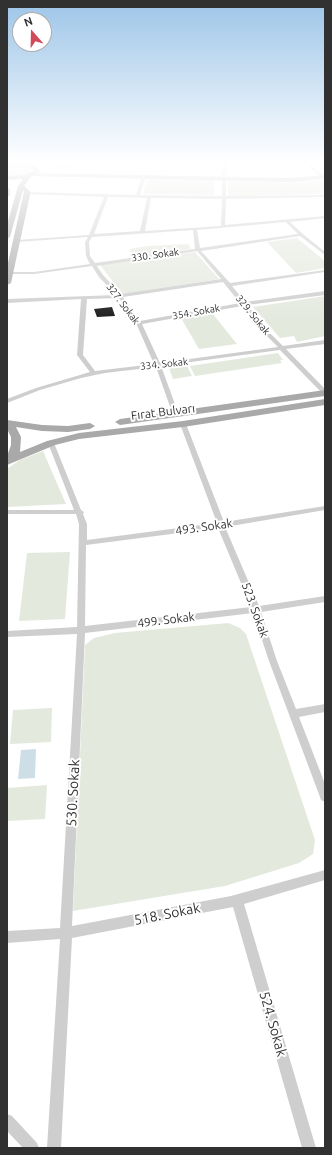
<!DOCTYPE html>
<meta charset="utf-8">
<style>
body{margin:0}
#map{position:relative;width:332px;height:1155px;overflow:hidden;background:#fff;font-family:Ubuntu,sans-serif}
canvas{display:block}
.frame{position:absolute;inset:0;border:8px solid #313131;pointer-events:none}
.north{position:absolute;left:12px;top:12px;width:40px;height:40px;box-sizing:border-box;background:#fff;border:1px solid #adadad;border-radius:50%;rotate:340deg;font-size:11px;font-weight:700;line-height:16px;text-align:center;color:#313131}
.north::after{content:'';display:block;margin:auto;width:14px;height:18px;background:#d14a59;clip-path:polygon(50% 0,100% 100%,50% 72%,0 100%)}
</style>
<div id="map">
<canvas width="332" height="1155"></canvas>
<div class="frame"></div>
<div class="north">N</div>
</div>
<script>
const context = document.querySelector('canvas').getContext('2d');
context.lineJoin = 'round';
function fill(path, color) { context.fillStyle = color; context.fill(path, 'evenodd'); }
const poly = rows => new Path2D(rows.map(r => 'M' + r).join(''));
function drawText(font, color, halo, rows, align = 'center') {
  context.font = font + ' Ubuntu,sans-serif'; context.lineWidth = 4; context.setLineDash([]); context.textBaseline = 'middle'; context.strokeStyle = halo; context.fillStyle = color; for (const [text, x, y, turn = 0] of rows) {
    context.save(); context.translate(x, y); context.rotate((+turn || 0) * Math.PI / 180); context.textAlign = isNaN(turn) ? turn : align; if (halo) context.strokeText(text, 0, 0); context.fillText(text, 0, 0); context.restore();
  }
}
const green = poly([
 [44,162,75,162,70,171,56,170,47,166],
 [24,166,32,168,33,172,26,176,7,177,7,167],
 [148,179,214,180,214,195,143,194],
 [228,180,290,183,325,180,325,194,228,196],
 [297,238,325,261,325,268,296,273,267,242],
 [188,244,191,249,133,257,130,249,148,246],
 [195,252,219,279,123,294,100,265],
 [325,296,325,336,297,342,294,336,280,338,253,307],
 [212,313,237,344,199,349,181,318],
 [278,353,283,360,280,360,282,363,195,376,190,366],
 [187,366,192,376,173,379,169,368],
 [43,451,66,504,7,507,7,469,20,460],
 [70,552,65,619,19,621,27,553],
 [228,623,240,628,246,634,315,840,313,854,299,863,225,886,73,911,85,645,94,638,115,633],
 [52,708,51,742,10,744,13,710],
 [47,785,45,819,7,821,7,788]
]);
const water = poly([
 [36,749,35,778,18,779,21,750]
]);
const building = poly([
 [112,307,115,316,97,317,94,309]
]);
const street = poly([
 [223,162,227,162,226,176,224,177,222,176,223,162],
 [303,162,307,162,323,175,320,176,303,162],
 [144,175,146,176,140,195,222,196,222,179,224,178,226,179,226,196,325,195,325,197,226,199,225,225,325,216,325,218,290,222,303,234,325,252,325,255,300,236,201,251,230,283,325,270,325,272,232,286,245,302,325,291,325,295,247,305,268,331,283,346,325,340,325,344,286,349,325,389,325,395,323,394,280,350,161,366,179,415,176,417,173,415,156,367,105,373,81,378,40,390,7,403,7,399,36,388,90,372,77,355,81,299,7,303,7,299,116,295,99,277,92,266,34,274,7,274,7,272,34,272,90,264,86,256,85,242,88,237,17,242,15,241,17,240,89,235,104,197,27,194,25,193,27,192,136,195,142,176,144,175],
 [108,197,147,198,140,231,94,234,108,197],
 [151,198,222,199,221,226,145,231,151,198],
 [286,222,298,234,200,248,197,230,286,222],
 [193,230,195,249,95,263,90,256,89,242,92,237,193,230],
 [197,251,221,279,121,294,103,275,97,266,197,251],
 [223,282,240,303,140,321,123,297,223,282],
 [119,298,136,323,154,364,95,371,83,355,87,299,119,298],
 [242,306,264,333,278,347,160,363,142,324,242,306],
 [183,422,186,424,224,522,325,506,325,510,225,527,259,606,325,596,325,602,261,612,277,661,296,709,325,704,325,712,299,717,325,784,325,802,321,800,320,797,269,661,253,613,85,633,72,926,231,896,325,870,325,880,244,904,316,1148,302,1148,233,907,72,938,61,1148,47,1148,60,939,7,943,7,931,60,928,77,634,7,637,7,631,77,627,79,524,76,514,7,514,7,510,74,510,48,443,51,441,54,443,81,510,84,512,83,514,87,524,87,540,217,523,180,424,183,422],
 [218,528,251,607,85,626,86,545,218,528],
 [7,1114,12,1116,37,1143,39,1148,23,1148,7,1131,7,1114]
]);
const secondary = poly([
 [31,173,289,178,325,175,325,179,289,182,29,176,28,175,31,173]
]);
const primary = poly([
 [26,162,36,166,40,171,36,175,31,177,24,186,30,191,30,195,11,283,7,285,7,267,24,192,23,190,10,237,7,239,7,225,18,186,23,179,7,180,7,176,25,175,34,171,32,168,25,166,7,167,7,163,26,162],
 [7,187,10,189,10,195,7,197,7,187],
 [325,390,325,396,120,425,115,422,120,419,325,390],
 [325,399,325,405,183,427,79,439,55,445,7,465,7,456,11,445,11,437,7,429,7,420,42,425,68,426,90,423,95,426,90,429,68,432,42,431,16,427,21,437,20,452,47,441,79,433,183,421,325,399]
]);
const farStreetnames = [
 ["330. Sokak",155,255,-8],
 ["327. Sokak",123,304,53],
 ["354. Sokak",196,312,-10],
 ["329. Sokak",253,315,51],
 ["334. Sokak",164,364,-6]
];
const streetNames = [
 ["Fırat Bulvarı",163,412,-7],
 ["493. Sokak",204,527,-8],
 ["523. Sokak",255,610,70],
 ["499. Sokak",166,620,-7]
];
const nearStreetnames = [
 ["530. Sokak",73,793,-87],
 ["518. Sokak",167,914,-11],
 ["524. Sokak",273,1024,74]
];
fill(green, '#e4e9de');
fill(water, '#cddee7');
fill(building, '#181818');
fill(street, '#cecece');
fill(secondary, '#bbb');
fill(primary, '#a9a9a9');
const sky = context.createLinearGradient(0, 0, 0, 323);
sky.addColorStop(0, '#9dc5e8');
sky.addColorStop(0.5, '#fff');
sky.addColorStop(1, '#ffffff00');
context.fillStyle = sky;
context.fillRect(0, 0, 332, 323);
drawText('10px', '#313131', '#fff', farStreetnames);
drawText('12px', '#313131', '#fff', streetNames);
drawText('14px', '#313131', '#fff', nearStreetnames);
</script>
